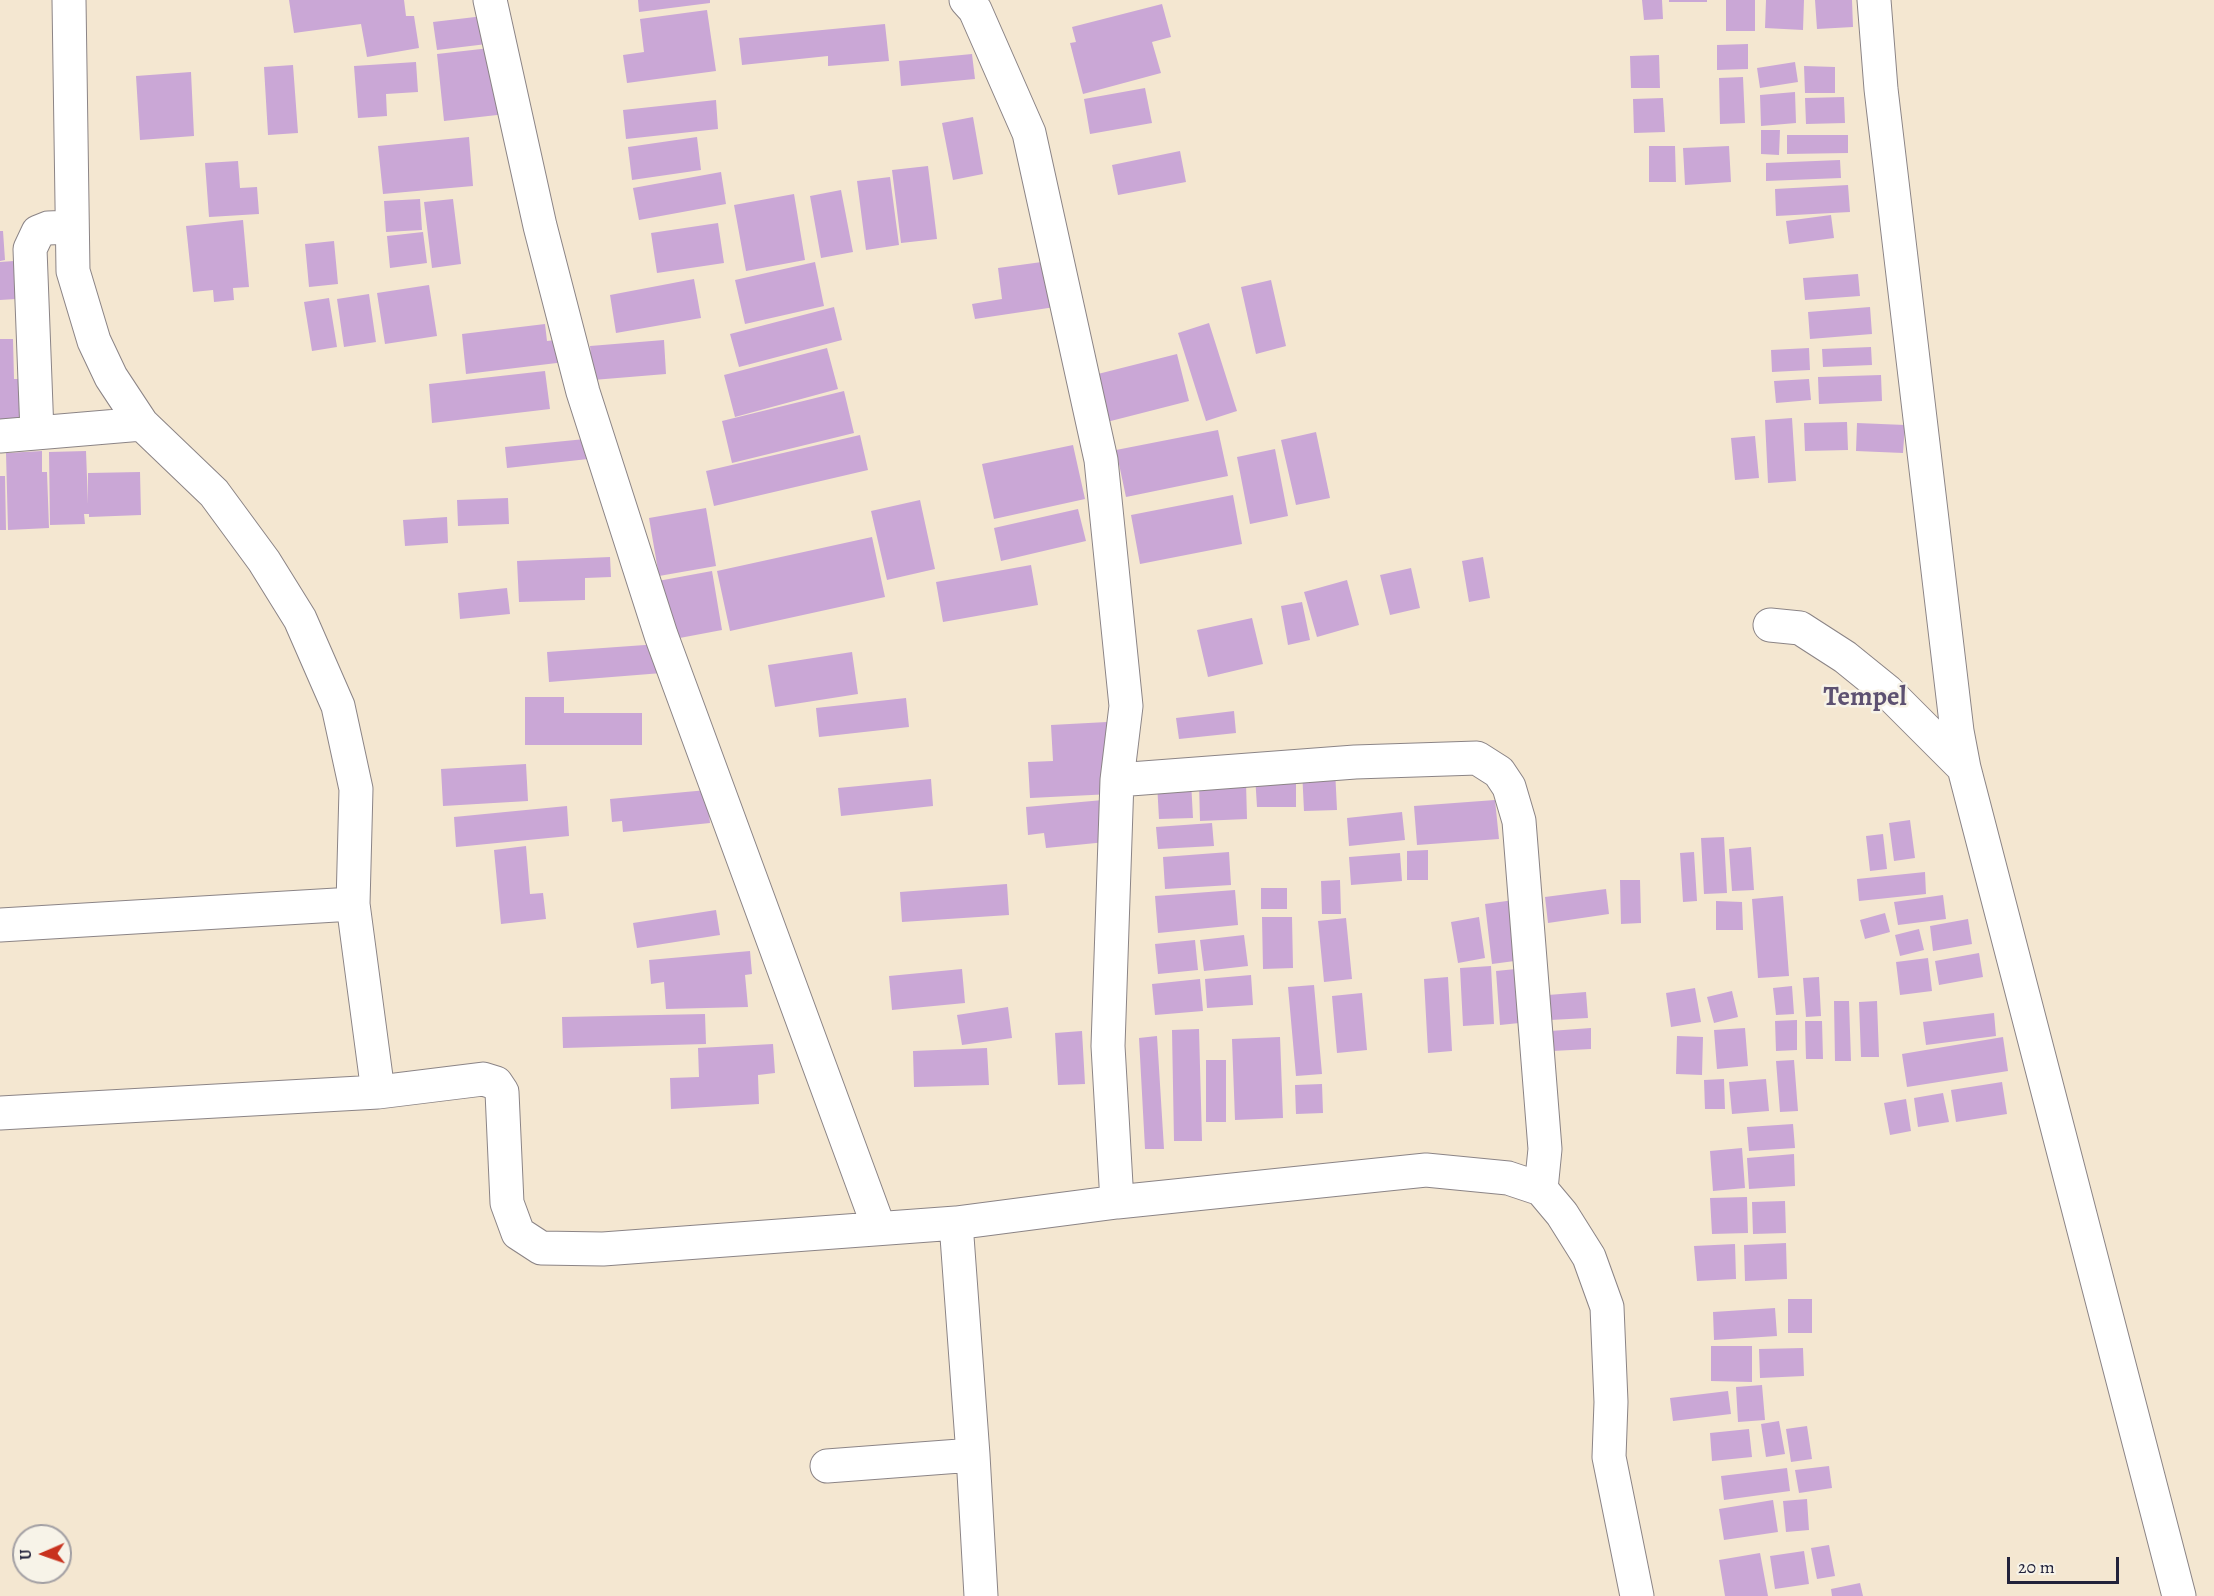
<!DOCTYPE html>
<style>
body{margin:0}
#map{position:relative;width:2214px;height:1596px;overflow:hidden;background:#f4e7d1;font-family:Alegreya,serif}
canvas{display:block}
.north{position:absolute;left:12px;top:1524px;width:60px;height:60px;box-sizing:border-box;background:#f7f3e8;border:2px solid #a29fa3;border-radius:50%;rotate:268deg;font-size:16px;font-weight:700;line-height:24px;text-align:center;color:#22223b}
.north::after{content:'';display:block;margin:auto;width:21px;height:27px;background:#c8321e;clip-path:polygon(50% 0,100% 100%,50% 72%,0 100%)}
.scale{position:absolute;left:2007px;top:1557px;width:112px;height:27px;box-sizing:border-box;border:3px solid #22223b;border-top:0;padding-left:8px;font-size:18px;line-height:21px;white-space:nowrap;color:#22223b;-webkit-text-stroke:4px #f7f3e8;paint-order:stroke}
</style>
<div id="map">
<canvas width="2214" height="1596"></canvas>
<div class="north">U</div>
<div class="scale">20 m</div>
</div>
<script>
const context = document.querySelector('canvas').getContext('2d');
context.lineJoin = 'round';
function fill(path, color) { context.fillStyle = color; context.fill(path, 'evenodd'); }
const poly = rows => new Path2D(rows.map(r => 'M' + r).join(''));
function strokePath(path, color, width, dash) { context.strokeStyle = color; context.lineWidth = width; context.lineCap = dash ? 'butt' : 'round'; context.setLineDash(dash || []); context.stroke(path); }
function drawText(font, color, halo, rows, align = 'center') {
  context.font = font + ' Alegreya,serif'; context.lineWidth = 5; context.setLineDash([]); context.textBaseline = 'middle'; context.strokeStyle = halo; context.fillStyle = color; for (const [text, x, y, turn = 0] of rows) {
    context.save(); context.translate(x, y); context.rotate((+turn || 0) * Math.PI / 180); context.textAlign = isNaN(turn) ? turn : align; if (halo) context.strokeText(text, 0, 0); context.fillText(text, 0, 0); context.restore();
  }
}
const building = poly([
 [289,0,404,0,406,16,414,16,419,48,367,57,361,24,294,33],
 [638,0,710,0,710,3,639,12],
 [1642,0,1662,0,1663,19,1644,20],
 [1669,0,1707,0,1707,2,1669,2],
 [1726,0,1755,0,1755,31,1726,31],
 [1766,0,1804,0,1803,30,1765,28],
 [1815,0,1852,0,1853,27,1817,29],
 [1162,4,1171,37,1152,42,1161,73,1083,94,1070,43,1076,42,1072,27],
 [707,10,716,71,627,83,623,55,644,52,640,19],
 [492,15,495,43,437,50,433,22],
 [885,24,889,61,828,66,828,56,742,65,739,38],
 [1748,44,1748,69,1717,70,1717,45],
 [499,47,506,114,444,121,437,54],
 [972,54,975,79,901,86,899,61],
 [1659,55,1660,88,1631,88,1630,56],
 [416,62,418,92,386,94,387,116,358,118,354,66],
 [1795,62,1798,82,1760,88,1757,68],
 [293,65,298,133,268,135,264,67],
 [1804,66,1835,67,1835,93,1805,93],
 [191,72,194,136,140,140,136,76],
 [1743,77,1745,123,1720,124,1719,78],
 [1145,88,1152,123,1090,134,1084,99],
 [1795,92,1796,123,1761,126,1760,95],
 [1844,97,1845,123,1806,124,1805,98],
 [1663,98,1665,132,1634,133,1633,99],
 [716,100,718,129,626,139,623,110],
 [973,117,983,174,953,180,942,123],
 [1761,130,1780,130,1779,155,1761,154],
 [1787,135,1848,135,1848,153,1787,154],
 [469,137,473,186,383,194,378,146],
 [697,137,701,170,632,180,628,147],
 [1649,146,1675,146,1676,182,1649,182],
 [1729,146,1731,182,1685,185,1683,148],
 [1180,151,1186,182,1118,195,1112,165],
 [1840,160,1841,178,1766,181,1766,163],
 [238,161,240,188,257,187,259,214,209,217,205,163],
 [928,166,937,239,901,243,892,170],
 [721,172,726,204,639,220,633,188],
 [890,177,899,245,866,250,857,181],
 [1848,185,1850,212,1776,216,1775,189],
 [841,190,853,252,821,258,810,196],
 [794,194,805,260,746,271,734,205],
 [420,199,422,230,386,232,384,201],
 [453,199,461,264,432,268,424,202],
 [1831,215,1834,238,1789,244,1786,221],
 [243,220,249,287,233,288,234,300,214,302,213,290,193,292,186,226],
 [718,223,724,263,657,273,651,233],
 [0,231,3,231,5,260,0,261],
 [423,232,427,263,390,268,387,236],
 [334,241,338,284,309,287,305,244],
 [14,261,16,299,0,300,0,262],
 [1049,261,1055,307,975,319,972,304,1002,299,998,268],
 [815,262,824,306,745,324,735,280],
 [1858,274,1860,296,1805,300,1803,278],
 [694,279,701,318,616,333,610,295],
 [1271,280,1286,346,1256,354,1241,287],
 [429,285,437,336,385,344,377,293],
 [369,294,376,342,344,347,337,299],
 [329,298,337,347,312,351,304,302],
 [834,307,842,340,739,367,730,334],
 [1870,307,1872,334,1810,339,1808,312],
 [1209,323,1237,411,1206,421,1178,333],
 [545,324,547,341,563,339,565,362,466,374,462,334],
 [0,339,13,339,14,379,20,379,21,422,0,423],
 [664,340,666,374,593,380,590,346],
 [1871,347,1872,365,1823,367,1822,349],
 [827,348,838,389,735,417,724,375],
 [1809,348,1810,370,1772,372,1771,350],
 [1177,354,1189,401,1099,424,1086,377],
 [545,371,550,409,432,423,429,384],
 [1881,375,1882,401,1819,404,1818,377],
 [1809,379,1811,400,1776,403,1774,381],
 [844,391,854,433,732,463,722,421],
 [1792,418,1796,481,1768,483,1765,420],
 [1847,422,1848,450,1805,451,1804,423],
 [1857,423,1905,425,1903,453,1856,451],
 [1218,430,1228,476,1126,497,1116,450],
 [1316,432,1330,498,1296,505,1281,440],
 [860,435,868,470,714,506,706,471],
 [1755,436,1759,478,1735,480,1731,438],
 [585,439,588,459,507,468,505,447],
 [1073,445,1085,499,994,519,982,464],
 [1275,449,1288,516,1250,524,1237,457],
 [42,451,42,472,47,472,49,528,8,530,6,453],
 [86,451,88,504,88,473,140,472,141,515,89,517,89,514,84,514,85,524,50,525,49,452],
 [0,476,5,476,6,530,0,530],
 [1233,495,1242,544,1140,564,1131,515],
 [508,498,509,524,458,526,457,500],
 [920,500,935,569,887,580,871,511],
 [706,508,716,566,659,576,649,518],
 [1078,509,1086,541,1001,561,994,528],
 [447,517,448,543,405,546,403,520],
 [872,537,885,597,730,631,717,571],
 [610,557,611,577,585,578,585,600,519,602,517,561],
 [1483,557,1490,598,1469,602,1462,561],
 [1031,565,1038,605,943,622,936,582],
 [1411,568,1420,608,1390,615,1380,575],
 [712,571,722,630,669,640,658,581],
 [1347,580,1359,625,1317,637,1304,592],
 [507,588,510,614,460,619,458,593],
 [1302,602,1310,640,1288,645,1281,606],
 [1252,618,1263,664,1208,677,1197,630],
 [659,644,662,673,549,682,547,652],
 [852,652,858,694,775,707,768,665],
 [525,697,564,697,564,713,642,713,642,745,525,745],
 [906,698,909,727,819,737,816,708],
 [1234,711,1236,733,1179,739,1176,718],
 [1107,722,1112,794,1030,798,1028,762,1053,761,1051,725],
 [526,764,528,801,443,806,441,769],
 [1335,769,1337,810,1304,811,1302,770],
 [1296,774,1296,807,1257,807,1255,775],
 [931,779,933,806,841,816,838,788],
 [1191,781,1193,818,1159,819,1157,783],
 [1246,782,1247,819,1200,821,1199,783],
 [707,790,710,823,623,832,622,821,612,822,610,799],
 [1103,800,1106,842,1046,848,1044,833,1028,835,1026,807],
 [1495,800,1499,839,1417,845,1414,806],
 [567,806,569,836,456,847,454,817],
 [1402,812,1405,840,1349,846,1347,818],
 [1910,820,1915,858,1894,861,1889,823],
 [1212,823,1214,846,1158,849,1156,827],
 [1883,834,1887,869,1870,871,1866,836],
 [1724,837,1727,893,1704,894,1701,838],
 [526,846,530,894,543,893,546,919,501,924,494,850],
 [1751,847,1754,890,1732,891,1729,849],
 [1428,850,1428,880,1407,880,1407,851],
 [1229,852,1231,885,1165,889,1163,857],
 [1694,852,1697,901,1683,902,1680,853],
 [1400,853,1402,881,1351,885,1349,857],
 [1925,872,1926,894,1859,901,1857,879],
 [1340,880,1341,914,1322,914,1321,881],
 [1620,880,1640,880,1641,923,1621,924],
 [1007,884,1009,915,902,922,900,892],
 [1261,888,1287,888,1287,909,1261,909],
 [1606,889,1609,914,1548,923,1545,897],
 [1235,890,1238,925,1158,933,1155,896],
 [1943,895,1946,919,1898,925,1894,902],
 [1783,896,1789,976,1758,978,1752,899],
 [1514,900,1522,960,1492,964,1485,904],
 [1716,901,1742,902,1743,930,1716,930],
 [716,910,720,935,637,948,633,923],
 [1885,913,1890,932,1865,939,1860,920],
 [1262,917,1292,917,1293,968,1263,969],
 [1479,917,1485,958,1458,963,1451,922],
 [1346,918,1352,979,1324,982,1318,921],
 [1968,919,1972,944,1933,951,1930,926],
 [1919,929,1924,950,1900,956,1895,935],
 [1244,935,1248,966,1204,971,1200,940],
 [1195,940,1198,970,1158,974,1155,944],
 [750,951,752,974,745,975,748,1007,666,1009,664,982,651,984,649,960],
 [1979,953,1983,977,1939,985,1935,961],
 [1928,958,1932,991,1900,995,1896,962],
 [1491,966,1494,1024,1463,1026,1460,968],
 [1526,968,1529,1022,1500,1025,1496,971],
 [962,969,965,1003,892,1010,889,976],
 [1251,975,1253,1005,1207,1008,1205,979],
 [1448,977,1452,1051,1428,1053,1424,979],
 [1819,977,1821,1016,1806,1017,1803,978],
 [1200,979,1203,1011,1155,1015,1152,984],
 [1314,985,1322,1074,1296,1076,1288,987],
 [1792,986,1794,1014,1776,1015,1773,988],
 [1695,988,1701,1022,1671,1027,1666,993],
 [1732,991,1738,1017,1714,1023,1707,997],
 [1586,992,1588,1018,1550,1020,1548,995],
 [1362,993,1367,1050,1337,1053,1332,996],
 [1834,1001,1849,1001,1851,1061,1835,1061],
 [1877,1001,1879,1057,1861,1057,1859,1002],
 [1008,1007,1012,1038,962,1045,957,1015],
 [1994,1013,1996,1036,1926,1045,1923,1022],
 [705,1014,706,1044,563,1048,562,1017],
 [1797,1020,1797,1050,1776,1051,1775,1021],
 [1805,1021,1822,1021,1823,1059,1806,1059],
 [1591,1028,1591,1049,1552,1051,1550,1031],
 [1745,1028,1748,1066,1717,1069,1714,1030],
 [1199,1029,1202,1141,1174,1141,1172,1030],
 [1082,1031,1085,1084,1058,1085,1055,1033],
 [1157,1036,1164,1149,1145,1149,1139,1038],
 [1677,1036,1703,1037,1702,1075,1676,1074],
 [1280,1037,1283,1118,1235,1120,1232,1039],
 [2003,1037,2008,1071,1907,1087,1902,1054],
 [773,1044,775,1073,758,1075,759,1104,671,1109,670,1078,699,1077,698,1048],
 [987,1048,989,1085,914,1087,913,1051],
 [1206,1060,1226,1060,1226,1122,1206,1122],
 [1794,1060,1798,1111,1780,1112,1776,1061],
 [1724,1079,1725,1109,1705,1109,1704,1080],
 [1766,1079,1769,1111,1732,1114,1729,1082],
 [2002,1082,2007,1114,1956,1122,1951,1090],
 [1322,1084,1323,1113,1296,1114,1295,1085],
 [1943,1093,1949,1122,1918,1127,1914,1098],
 [1906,1099,1911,1131,1890,1135,1884,1103],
 [1793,1124,1795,1148,1749,1151,1747,1127],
 [1742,1148,1745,1188,1713,1191,1710,1151],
 [1794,1154,1795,1186,1749,1189,1747,1158],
 [1747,1197,1748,1233,1712,1234,1710,1198],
 [1785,1201,1786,1233,1753,1234,1752,1202],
 [1786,1243,1787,1279,1745,1281,1744,1245],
 [1735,1244,1736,1279,1697,1281,1694,1246],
 [1788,1299,1812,1299,1812,1333,1788,1333],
 [1775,1308,1777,1336,1714,1340,1713,1312],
 [1711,1346,1752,1346,1752,1382,1711,1381],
 [1803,1348,1804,1376,1760,1378,1759,1349],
 [1762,1385,1765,1420,1738,1422,1736,1387],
 [1728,1391,1731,1414,1673,1421,1670,1398],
 [1779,1421,1785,1454,1766,1457,1761,1424],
 [1807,1426,1812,1459,1791,1462,1786,1429],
 [1749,1429,1752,1457,1712,1461,1710,1433],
 [1829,1466,1832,1488,1799,1493,1795,1470],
 [1787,1468,1790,1491,1724,1500,1721,1476],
 [1807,1499,1809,1530,1786,1532,1783,1501],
 [1773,1500,1778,1532,1724,1540,1719,1509],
 [1829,1545,1835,1576,1817,1579,1811,1548],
 [1804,1551,1809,1584,1775,1589,1770,1556],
 [1760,1553,1768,1596,1725,1596,1719,1560],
 [1860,1583,1863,1596,1832,1596,1831,1589]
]);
const minor = poly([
 [69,0,73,271,94,341,111,377,142,424],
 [490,0,540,226,583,392,661,635,879,1228],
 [966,0,975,10,1029,133,1101,460,1126,706,1117,780,1108,1046,1117,1202],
 [1874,0,1881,89,1957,731,1964,768,2179,1596],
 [37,433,30,249,38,232,48,228,72,227],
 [0,436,142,424,214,493,264,561,300,619,338,706,356,789,353,904,378,1092],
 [1770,625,1800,628,1845,657,1887,691,1964,768],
 [1117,780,1355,762,1477,758,1499,772,1509,787,1519,821,1545,1149,1541,1189],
 [0,925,353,904],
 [0,1113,378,1092,483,1079,496,1083,502,1092,507,1203,518,1233,541,1248,603,1249,956,1223,973,1455,981,1596],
 [956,1223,1117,1202,1426,1170,1508,1178,1541,1189,1562,1214,1589,1257,1607,1307,1611,1402,1609,1457,1637,1596],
 [827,1466,973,1455]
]);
const quarterNames = [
 ["Tempel",1865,698]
];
fill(building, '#caa7d6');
strokePath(minor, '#8b8486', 35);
strokePath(minor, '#fff', 33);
drawText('bold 27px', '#5d5171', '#f7f3e8', quarterNames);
</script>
